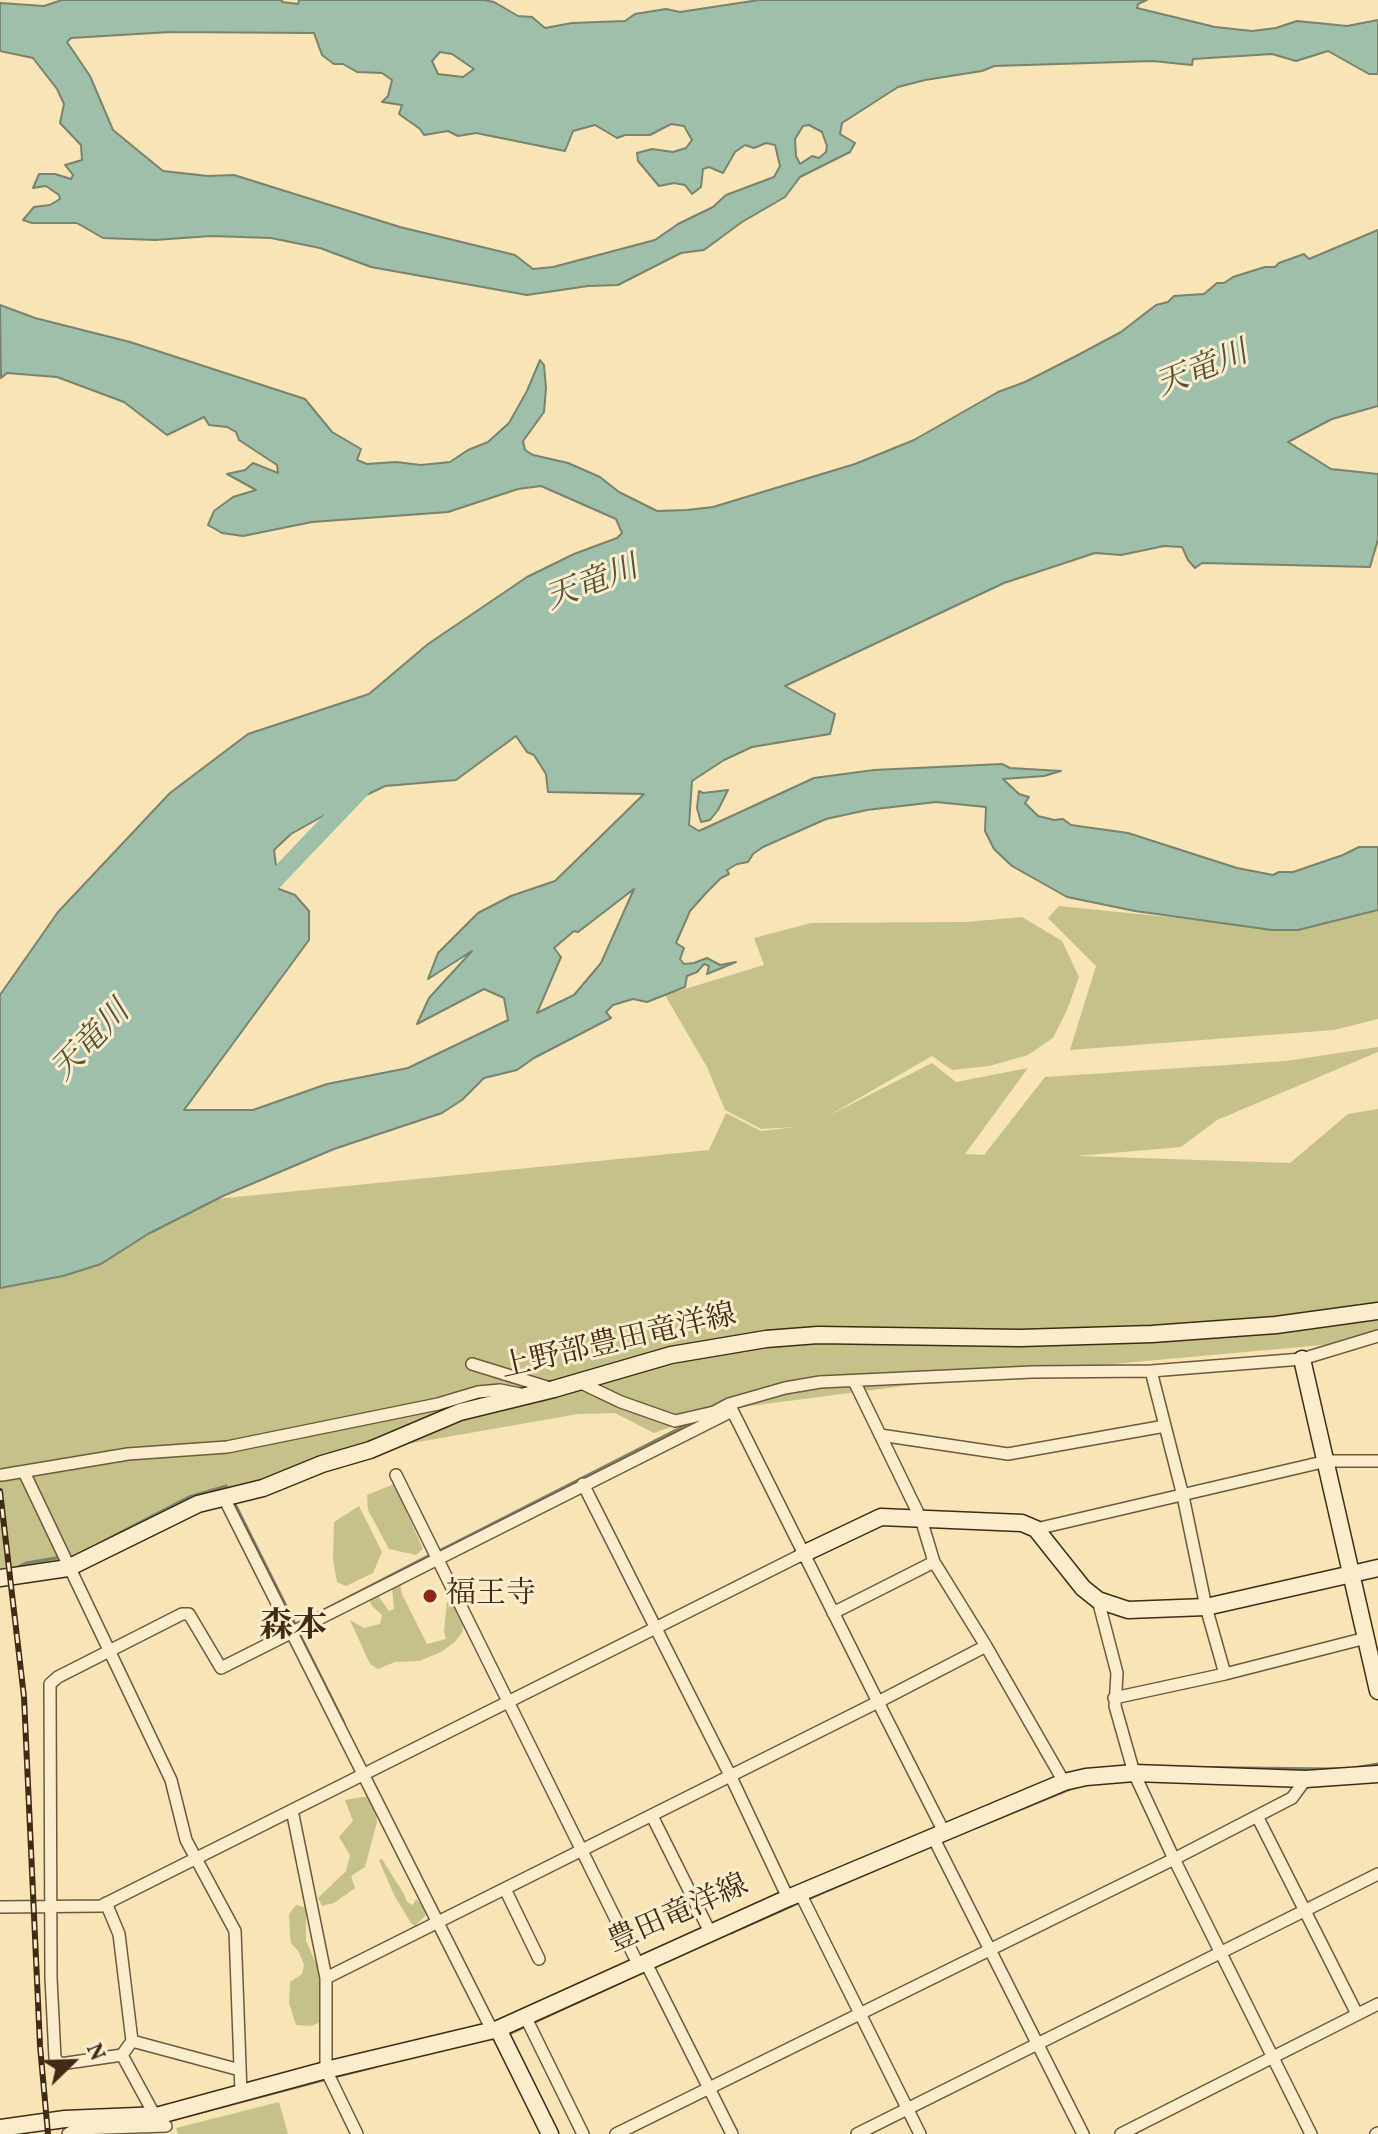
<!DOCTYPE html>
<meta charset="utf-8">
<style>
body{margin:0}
#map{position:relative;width:1378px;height:2134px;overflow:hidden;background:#f8e4b4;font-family:Vollkorn,serif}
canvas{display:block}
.north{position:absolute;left:32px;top:2022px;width:80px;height:80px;-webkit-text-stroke:6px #faedce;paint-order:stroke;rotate:67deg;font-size:22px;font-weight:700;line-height:32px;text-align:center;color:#422a14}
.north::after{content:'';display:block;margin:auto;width:28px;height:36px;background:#422a14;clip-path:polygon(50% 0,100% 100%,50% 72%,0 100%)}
</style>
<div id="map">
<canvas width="1378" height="2134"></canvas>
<div class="north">N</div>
</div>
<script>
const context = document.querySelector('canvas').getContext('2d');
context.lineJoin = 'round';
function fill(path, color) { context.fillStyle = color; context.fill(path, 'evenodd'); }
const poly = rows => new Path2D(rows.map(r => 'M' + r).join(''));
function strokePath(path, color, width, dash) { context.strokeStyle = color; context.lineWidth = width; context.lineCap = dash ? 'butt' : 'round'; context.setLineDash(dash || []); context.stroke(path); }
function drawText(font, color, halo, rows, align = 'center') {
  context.font = font + ' Vollkorn,"Noto Serif JP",serif'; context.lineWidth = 6; context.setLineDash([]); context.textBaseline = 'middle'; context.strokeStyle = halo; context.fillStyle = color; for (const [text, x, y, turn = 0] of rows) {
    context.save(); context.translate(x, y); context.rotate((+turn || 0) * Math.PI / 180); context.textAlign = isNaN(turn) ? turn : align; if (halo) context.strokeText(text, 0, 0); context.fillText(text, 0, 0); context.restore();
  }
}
const green = poly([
 [1059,906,1298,930,1378,910,1378,1019,1334,1030,1070,1050,1096,966,1048,918],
 [1022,917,1062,941,1079,977,1067,1010,1053,1038,1028,1055,989,1066,952,1070,932,1056,828,1116,932,1063,956,1082,1028,1068,965,1154,984,1155,1045,1077,1286,1061,1378,1047,1378,1052,1217,1120,1181,1147,1077,1156,1290,1163,1348,1114,1378,1109,1378,1340,980,1376,719,1410,654,1433,615,1413,578,1414,361,1452,189,1509,94,1555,0,1578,0,1288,216,1199,709,1150,726,1113,761,1131,796,1127,761,1129,725,1110,707,1067,665,995,764,965,754,938,811,923,966,922],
 [394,1484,423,1549,416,1555,389,1549,368,1510,367,1495],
 [359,1506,382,1552,373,1573,346,1586,337,1582,333,1560,334,1522],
 [400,1583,402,1594,427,1644,446,1639,444,1631,447,1602,451,1601,462,1619,463,1631,455,1642,441,1652,419,1661,395,1662,378,1669,370,1664,350,1620,364,1628,380,1624,382,1615,372,1606,368,1597,376,1593,389,1611,394,1609,392,1588],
 [362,1797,374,1797,377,1822,365,1867,351,1876,355,1888,334,1903,322,1906,318,1898,346,1871,350,1855,339,1837,353,1821,345,1800],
 [382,1859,404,1894,407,1902,413,1905,416,1899,422,1904,426,1915,415,1926,411,1923,394,1895,379,1860],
 [296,1905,306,1908,306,1941,322,1977,326,2014,318,2023,311,2026,296,2025,289,2003,290,1982,302,1974,304,1965,299,1952,291,1943,290,1936,289,1914],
 [279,2102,288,2134,178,2134,176,2128]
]);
const water = poly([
 [62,0,282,0,282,2,298,4,299,0,484,0,494,2,518,16,532,17,545,28,572,23,625,21,635,14,666,9,680,12,759,0,1147,0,1138,4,1137,8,1215,27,1252,31,1276,28,1297,21,1347,26,1378,20,1378,74,1369,74,1328,51,1296,61,1272,54,1193,59,1192,65,1153,61,994,66,982,71,925,80,898,87,842,123,840,134,855,143,850,152,800,177,785,197,742,222,704,250,681,253,618,285,588,286,527,295,371,267,320,248,271,238,211,236,155,240,103,238,77,223,32,223,23,220,34,207,50,205,60,199,59,195,46,186,33,188,39,174,55,174,71,179,73,175,65,165,82,160,81,145,60,123,64,104,57,89,33,58,0,51,0,3,44,6,62,0],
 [170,32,314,33,322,55,334,64,343,64,357,72,382,73,392,80,388,96,382,102,402,105,399,114,420,129,424,135,448,131,458,136,476,133,565,151,573,131,595,125,617,138,625,135,650,135,671,124,684,126,692,140,686,148,673,152,652,149,637,153,638,161,659,186,674,183,685,185,692,194,701,187,703,169,709,167,723,173,735,152,745,145,754,148,766,143,775,145,780,166,774,177,726,195,713,207,678,224,655,240,553,267,533,269,515,255,400,227,234,175,208,176,163,171,113,130,90,76,67,42,71,38,170,32],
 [440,52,452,54,474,69,463,77,438,74,432,61,440,52],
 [809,125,822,132,827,146,826,152,819,158,812,156,800,164,796,156,795,139,803,126,809,125],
 [1378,230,1378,406,1332,419,1288,442,1331,469,1378,474,1378,539,1370,567,1202,563,1195,568,1188,560,1182,547,1164,546,1121,555,1095,553,1004,583,785,686,835,714,830,734,752,747,724,760,692,781,689,825,699,831,814,778,874,770,1002,764,1010,768,1061,771,1044,776,1003,779,1019,794,1029,797,1025,803,1038,816,1054,820,1063,819,1071,825,1128,833,1237,868,1273,875,1279,872,1293,872,1343,855,1359,847,1378,847,1378,910,1298,930,1272,930,1135,911,1067,897,1012,866,994,849,985,831,986,807,936,802,867,810,826,819,763,847,753,854,748,862,737,864,727,870,729,874,721,878,707,892,690,911,676,943,684,948,680,959,684,964,694,963,707,958,720,965,736,962,707,974,709,966,704,964,697,972,687,976,685,987,647,1002,633,999,613,1005,606,1012,611,1018,534,1058,517,1070,484,1078,462,1100,442,1113,334,1149,223,1196,148,1234,101,1264,63,1276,0,1288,0,995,58,912,170,793,248,734,369,694,428,644,527,577,574,554,617,538,622,533,616,519,541,486,518,489,448,512,312,522,243,536,222,533,208,525,214,511,233,497,256,490,227,474,245,470,253,463,278,473,277,465,239,440,236,432,227,427,209,425,204,417,167,435,124,402,57,377,7,373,1,378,0,305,35,318,130,342,305,399,332,432,361,449,357,460,367,464,396,462,421,465,450,462,468,450,488,442,509,423,527,391,540,360,544,365,546,388,544,412,523,441,525,450,533,455,568,463,600,477,619,492,657,511,687,510,713,507,855,464,914,440,998,392,1025,382,1078,355,1121,332,1156,305,1168,302,1174,296,1204,294,1217,283,1224,283,1233,277,1265,267,1275,267,1279,263,1304,254,1309,259,1378,230],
 [516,736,527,752,534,755,546,774,548,792,644,794,555,881,511,896,478,913,438,953,428,979,472,951,429,998,417,1024,484,989,504,998,508,1020,408,1068,327,1084,253,1110,184,1110,309,940,309,911,295,895,279,889,274,850,291,834,323,816,385,786,456,780,516,736],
 [634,889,601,963,574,995,537,1013,561,957,554,948,574,931,578,932,634,889],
 [728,790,718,810,710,820,701,822,697,808,699,791,703,793,728,790]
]);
const stream = poly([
 [233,1500,296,1626],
 [106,1540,189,1497,226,1486,228,1490],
 [437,1552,686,1425],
 [16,1568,26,1563,62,1557],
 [295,1625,430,1555],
 [299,1633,344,1723],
 [1150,1767,1339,1769],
 [1354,1768,1378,1764],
 [977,1827,1070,1789],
 [808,1899,907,1856],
 [731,1933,801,1902],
 [509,2034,622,1982],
 [334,2077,374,2067],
 [164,2122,327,2079],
 [57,2128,73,2126]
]);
const river = poly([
 [261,894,362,788]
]);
const street = poly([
 [472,1364,550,1388],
 [1151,1371,1183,1496,1206,1607,1225,1674],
 [854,1381,921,1519,934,1562,986,1646,1064,1782],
 [579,1382,621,1402,675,1421,714,1412,729,1404,785,1388,820,1382,1032,1372,1151,1371,1302,1359,1378,1336],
 [880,1435,1008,1454,1165,1426],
 [24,1472,171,1780,186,1840,235,1931,241,2093],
 [2,1475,128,1454,227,1447,438,1404,478,1392,500,1390,520,1394],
 [396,1475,638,1964],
 [583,1484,731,1777,788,1898],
 [224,1498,492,2030],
 [1036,1529,1327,1461,1378,1461],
 [1098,1600,1117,1673,1115,1706,1134,1773,1174,1859,1311,2134],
 [833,1613,934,1562],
 [1114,1698,1225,1674,1366,1638],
 [292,1810,326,1978,326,2070,357,2134],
 [652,1816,710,1932],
 [1257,1816,1357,2014],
 [944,1832,878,1702,986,1646],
 [933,1837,1083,2134],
 [505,1889,539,1959],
 [800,1893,920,2134],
 [106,1903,119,1934,132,2041,122,2055],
 [0,1907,101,1906,803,1554],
 [645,1961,732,2134],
 [326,1978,878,1702,730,1406],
 [526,2018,583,2134],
 [132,2041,240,2070],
 [154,2114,122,2055,60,2064,55,2058,51,1978,50,1684,58,1677,182,1614,189,1614,221,1668,732,1411],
 [68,2134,76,2129,166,2126],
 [616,2134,1174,1859,1292,1798,1306,1779],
 [857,2134,1378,1874],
 [1121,2134,1378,2004],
 [1376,2134,1378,2133]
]);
const secondary = poly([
 [1302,1359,1378,1691],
 [803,1554,881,1517,1022,1523,1036,1529,1083,1588,1098,1600,1128,1610,1206,1607,1378,1568],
 [0,1578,68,1568,198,1504,263,1488,322,1464,370,1450,460,1412,554,1389,671,1355,766,1339,818,1335,1020,1338,1152,1334,1276,1325,1378,1311],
 [498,2029,550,2134],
 [0,2128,65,2119,160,2115,326,2070,498,2029,788,1898,1064,1782,1086,1777,1134,1773,1306,1779,1378,1774]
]);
const rail = poly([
 [0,1491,24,1697,40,2046,48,2134]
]);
const markers = [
 [430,1596,8,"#8f2418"]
];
const streetNames = [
 ["上野部豊田竜洋線",619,1344,-13],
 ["豊田竜洋線",679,1916,-24]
];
const poiNames = [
 ["福王寺",446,1596]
];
const waterNames = [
 ["天竜川",1203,372,-22],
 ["天竜川",593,586,-21],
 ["天竜川",93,1043,-46]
];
const quarterNames = [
 ["森本",293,1630]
];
fill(green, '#c4c289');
fill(water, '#9ebfaa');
strokePath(water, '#79836e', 2);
strokePath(stream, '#79836e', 3);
strokePath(river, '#9ebfaa', 18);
strokePath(street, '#70583c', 14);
strokePath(secondary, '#422a14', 19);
strokePath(street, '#faedce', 11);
strokePath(secondary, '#faedce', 16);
strokePath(rail, '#422a14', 6);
strokePath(rail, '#faedce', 3, [9]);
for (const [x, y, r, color] of markers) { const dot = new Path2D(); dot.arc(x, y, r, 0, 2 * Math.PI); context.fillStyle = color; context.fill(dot); strokePath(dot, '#faedce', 3); }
drawText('30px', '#422a14', '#faedce', streetNames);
drawText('30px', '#422a14', '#faedce', poiNames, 'left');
drawText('italic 32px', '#594f3a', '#faedce', waterNames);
drawText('bold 34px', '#422a14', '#faedce', quarterNames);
</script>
